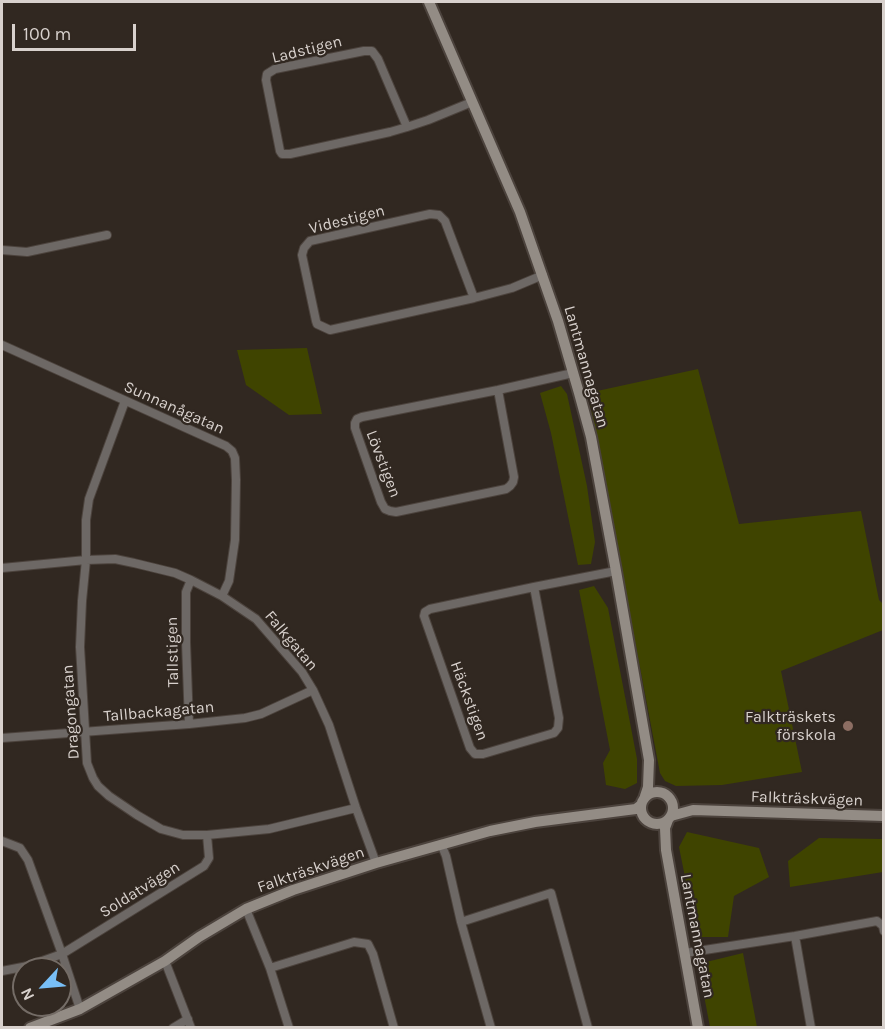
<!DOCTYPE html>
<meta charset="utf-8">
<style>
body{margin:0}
#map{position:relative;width:885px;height:1029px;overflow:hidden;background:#312821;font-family:Karla,sans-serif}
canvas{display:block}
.frame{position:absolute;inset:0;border:3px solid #d8d1cd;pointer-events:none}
.north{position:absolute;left:12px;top:957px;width:60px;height:60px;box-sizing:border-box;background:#312821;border:2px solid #746c66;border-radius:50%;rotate:244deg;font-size:16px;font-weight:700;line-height:24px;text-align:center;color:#d8d1cd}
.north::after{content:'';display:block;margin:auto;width:21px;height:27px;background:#78bff7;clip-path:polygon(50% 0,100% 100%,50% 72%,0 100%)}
.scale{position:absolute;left:12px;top:24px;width:124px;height:27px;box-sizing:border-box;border:3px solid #d8d1cd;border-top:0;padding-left:8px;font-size:18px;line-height:21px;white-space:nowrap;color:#d8d1cd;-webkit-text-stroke:4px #312821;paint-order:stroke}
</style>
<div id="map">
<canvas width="885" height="1029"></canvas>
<div class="frame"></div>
<div class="north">N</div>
<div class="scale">100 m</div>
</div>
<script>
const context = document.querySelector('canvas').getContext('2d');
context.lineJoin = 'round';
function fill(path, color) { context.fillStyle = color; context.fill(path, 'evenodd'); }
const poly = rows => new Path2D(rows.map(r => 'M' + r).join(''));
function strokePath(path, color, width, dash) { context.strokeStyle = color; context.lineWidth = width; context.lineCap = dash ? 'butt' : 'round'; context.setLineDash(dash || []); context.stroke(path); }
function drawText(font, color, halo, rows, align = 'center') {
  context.font = font + ' Karla,sans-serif'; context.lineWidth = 4.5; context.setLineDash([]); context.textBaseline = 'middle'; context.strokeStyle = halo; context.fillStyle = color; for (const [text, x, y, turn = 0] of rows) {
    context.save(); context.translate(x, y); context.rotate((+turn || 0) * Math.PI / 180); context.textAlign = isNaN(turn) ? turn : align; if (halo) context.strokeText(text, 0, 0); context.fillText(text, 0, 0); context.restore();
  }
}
const green = poly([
 [307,348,322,414,289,415,246,385,237,350],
 [698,369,739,524,861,511,879,600,883,604,883,630,781,671,802,772,722,785,676,786,665,781,660,773,588,393],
 [561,386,567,394,587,486,595,542,591,564,578,565,551,433,540,393],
 [594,586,608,608,637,759,637,783,625,789,606,785,603,763,610,750,579,590],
 [687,832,759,848,769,877,734,896,728,937,697,937,679,847],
 [819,838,883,839,883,872,790,887,788,861],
 [743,953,757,1027,710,1027,698,964]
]);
const street = poly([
 [407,127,378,59,372,51,364,51,275,69,267,74,266,80,280,151,282,154,290,154,390,132,407,127,428,120,472,102],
 [2,250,27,252,107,235],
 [474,298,445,221,439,215,430,214,310,241,304,248,302,255,316,321,317,324,330,330,474,298,512,288,543,275],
 [2,345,226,446,232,451,235,458,236,480,235,540,229,581,222,596],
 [498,390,514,477,513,482,510,486,506,489,396,512,390,511,385,509,381,502,355,428,355,423,357,419,362,417,498,390,573,373],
 [125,401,89,499,86,520,86,560,82,601,80,647,87,763,93,778,98,786,109,796,137,815,161,829,183,835,207,835,269,829,356,808],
 [2,568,86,560,115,559,134,563,175,573,191,580,222,596,256,619,302,672,313,690,329,725,356,808,376,863],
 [534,587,559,718,558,728,554,733,483,754,475,754,470,748,424,616,425,612,430,609,534,587,616,571],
 [189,724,186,642,186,592,191,580],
 [2,738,189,724,245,718,261,714,313,690],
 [2,841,20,848,28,860,62,954,80,1009],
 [441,844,446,856,461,922,491,1028],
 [246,909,270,968,289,1028],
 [461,922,551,893,588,1028],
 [795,936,811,1028],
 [685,953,795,936,877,921,883,926,884,931],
 [165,961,191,1028],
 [270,968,354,942,368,944,373,954,394,1028],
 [2,971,28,966,62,954,204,866,209,858,207,835],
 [173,1028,188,1019]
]);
const secondary = poly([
 [429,2,520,212,558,321,579,393,591,437,616,571,649,760,648,787,645,796],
 '641 808a16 16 0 1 1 32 0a16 16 0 1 1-32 0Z',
 [671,816,693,810,884,816],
 [668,820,665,828,666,850,698,1028],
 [30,1028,80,1009,165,961,199,937,246,909,293,890,376,863,490,831,535,822,628,810,636,809,641,805]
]);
const markers = [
 [848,726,6,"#8d6e63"]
];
const streetNames = [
 ["Ladstigen",307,50,-14],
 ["Videstigen",347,220,-14],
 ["Lantmannagatan",586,367,74],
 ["Sunnanågatan",174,408,24],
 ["Lövstigen",383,464,69],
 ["Falkgatan",291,641,50],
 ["Tallstigen",173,652,-91],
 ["Häckstigen",469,701,70],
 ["Dragongatan",71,712,-94],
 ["Tallbackagatan",159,712,-5],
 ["Falkträskvägen",807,799,2],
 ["Falkträskvägen",311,870,-19],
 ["Soldatvägen",140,890,-32],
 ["Lantmannagatan",697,936,79]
];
const poiNames = [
 ["Falkträskets",836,717],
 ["förskola",836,735]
];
fill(green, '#3f4400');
strokePath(street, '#4c433d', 10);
strokePath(secondary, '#4c433d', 14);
strokePath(street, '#6d6865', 8);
strokePath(secondary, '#938c85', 10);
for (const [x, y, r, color] of markers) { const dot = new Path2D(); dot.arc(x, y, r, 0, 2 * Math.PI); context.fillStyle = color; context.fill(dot); strokePath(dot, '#312821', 2); }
drawText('16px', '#d8d1cd', '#312821', streetNames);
drawText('16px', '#d8d1cd', '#312821', poiNames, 'right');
</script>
